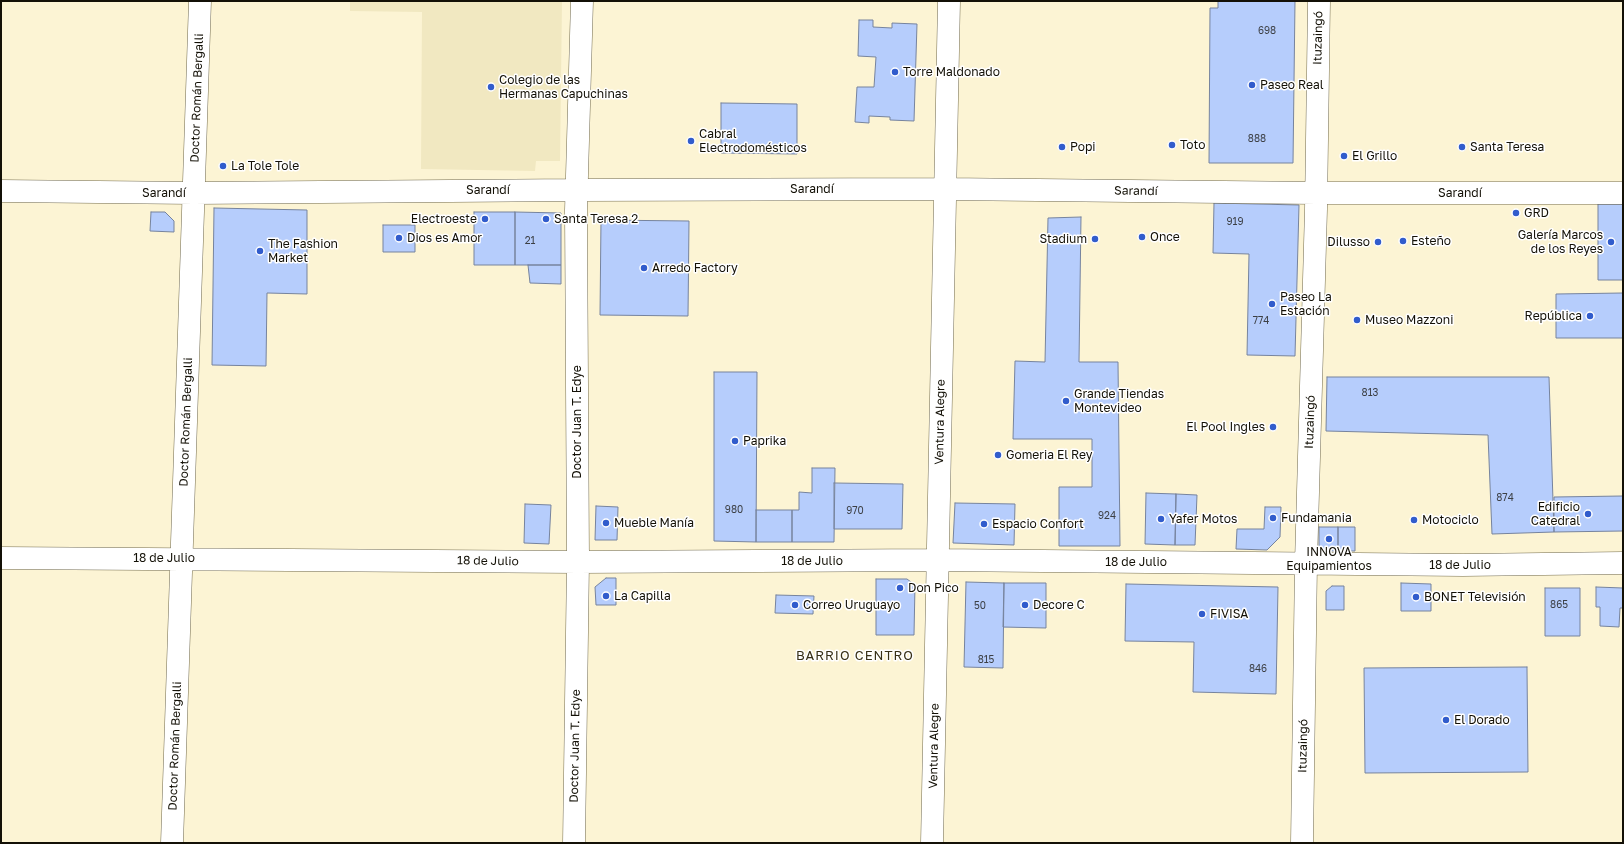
<!DOCTYPE html>
<meta charset="utf-8">
<style>
body{margin:0}
#map{position:relative;width:1624px;height:844px;overflow:hidden;background:#fcf4d4;font-family:"Golos Text",sans-serif}
canvas{display:block}
.frame{position:absolute;inset:0;border:2px solid #131006;pointer-events:none}
</style>
<div id="map">
<canvas width="1624" height="844"></canvas>
<div class="frame"></div>
</div>
<script>
const context = document.querySelector('canvas').getContext('2d');
context.lineJoin = 'round';
function fill(path, color) { context.fillStyle = color; context.fill(path, 'evenodd'); }
const poly = rows => new Path2D(rows.map(r => 'M' + r).join(''));
function strokePath(path, color, width, dash) { context.strokeStyle = color; context.lineWidth = width; context.lineCap = dash ? 'butt' : 'round'; context.setLineDash(dash || []); context.stroke(path); }
function drawText(font, color, halo, rows, align = 'center') {
  context.font = font + ' "Golos Text",sans-serif'; context.lineWidth = 3; context.setLineDash([]); context.textBaseline = 'middle'; context.strokeStyle = halo; context.fillStyle = color; for (const [text, x, y, turn = 0] of rows) {
    context.save(); context.translate(x, y); context.rotate((+turn || 0) * Math.PI / 180); context.textAlign = isNaN(turn) ? turn : align; if (halo) context.strokeText(text, 0, 0); context.fillText(text, 0, 0); context.restore();
  }
}
const built = poly([
 [350,1,562,1,560,161,536,161,535,171,421,169,422,12,350,11]
]);
const building = poly([
 [1218,1,1295,1,1293,163,1209,163,1210,8,1218,8,1218,1],
 [859,20,873,20,873,27,892,28,892,23,917,24,914,121,890,120,890,117,869,116,869,123,855,122,857,87,874,87,876,57,858,56,859,20],
 [721,103,797,104,797,154,721,153,721,103],
 [1214,203,1299,205,1295,356,1247,355,1249,254,1213,253,1214,203],
 [1598,204,1623,204,1623,280,1598,280,1598,204],
 [214,208,307,210,307,294,267,293,266,366,212,365,214,208],
 [151,212,165,212,174,221,174,232,150,231,151,212],
 [474,212,515,212,515,265,474,265,474,212],
 [515,212,561,213,561,265,515,265,515,212],
 [1081,217,1079,362,1118,362,1120,546,1059,546,1059,487,1092,487,1092,439,1013,439,1015,361,1045,362,1048,218,1081,217],
 [601,220,689,221,688,316,600,315,601,220],
 [383,225,415,225,415,252,383,252,383,225],
 [528,265,561,265,561,284,530,283,528,265],
 [1623,293,1623,338,1556,338,1556,294,1623,293],
 [714,372,757,372,756,542,714,541,714,372],
 [1327,377,1549,377,1554,532,1492,534,1488,435,1326,431,1327,377],
 [812,468,835,468,834,542,792,542,792,510,799,510,799,492,812,493,812,468],
 [834,483,903,484,902,529,834,529,834,483],
 [1146,493,1176,494,1175,545,1145,544,1146,493],
 [1176,494,1197,495,1195,545,1175,545,1176,494],
 [1623,496,1623,531,1554,532,1554,497,1623,496],
 [955,503,1015,504,1014,545,953,543,955,503],
 [525,504,551,505,549,544,524,543,525,504],
 [596,506,618,507,617,540,595,540,596,506],
 [1265,507,1281,507,1280,537,1267,550,1236,549,1237,529,1264,529,1265,507],
 [756,510,792,510,792,542,756,542,756,510],
 [1319,527,1338,527,1338,551,1319,551,1319,527],
 [1338,527,1355,527,1355,551,1338,551,1338,527],
 [606,578,616,578,616,605,596,605,595,587,606,578],
 [876,579,907,579,915,585,914,635,876,635,876,579],
 [966,582,1004,583,1003,668,964,667,966,582],
 [1004,583,1046,583,1046,628,1003,627,1004,583],
 [1401,583,1431,584,1431,611,1401,611,1401,583],
 [1126,584,1278,587,1276,694,1193,692,1194,642,1125,641,1126,584],
 [1332,586,1344,586,1344,610,1326,610,1326,591,1332,586],
 [1596,587,1623,588,1623,608,1620,608,1619,627,1600,626,1600,607,1596,607,1596,587],
 [1545,588,1580,588,1580,636,1545,636,1545,588],
 [776,595,814,596,813,614,775,613,776,595],
 [1527,667,1528,772,1365,773,1364,668,1527,667]
]);
const minor = poly([
 [1,191,194,193,577,190,945,189,1316,193,1623,193],
 [1,558,578,562,937,560,1463,565,1623,563],
 [172,843,200,1],
 [574,843,578,562,576,210,582,1],
 [932,843,949,1],
 [1302,843,1306,563,1316,209,1319,1]
]);
const markers = [
 [895,72,4,"#315ccc"],
 [1252,85,4,"#315ccc"],
 [491,87,4,"#315ccc"],
 [691,141,4,"#315ccc"],
 [1172,145,4,"#315ccc"],
 [1062,147,4,"#315ccc"],
 [1462,147,4,"#315ccc"],
 [1344,156,4,"#315ccc"],
 [223,166,4,"#315ccc"],
 [1516,213,4,"#315ccc"],
 [485,219,4,"#315ccc"],
 [546,219,4,"#315ccc"],
 [1142,237,4,"#315ccc"],
 [399,238,4,"#315ccc"],
 [1095,239,4,"#315ccc"],
 [1403,241,4,"#315ccc"],
 [1378,242,4,"#315ccc"],
 [1611,242,4,"#315ccc"],
 [260,251,4,"#315ccc"],
 [644,268,4,"#315ccc"],
 [1272,304,4,"#315ccc"],
 [1590,316,4,"#315ccc"],
 [1357,320,4,"#315ccc"],
 [1066,401,4,"#315ccc"],
 [1273,427,4,"#315ccc"],
 [735,441,4,"#315ccc"],
 [998,455,4,"#315ccc"],
 [1588,514,4,"#315ccc"],
 [1273,518,4,"#315ccc"],
 [1161,519,4,"#315ccc"],
 [1414,520,4,"#315ccc"],
 [606,523,4,"#315ccc"],
 [984,524,4,"#315ccc"],
 [1329,539,4,"#315ccc"],
 [900,588,4,"#315ccc"],
 [606,596,4,"#315ccc"],
 [1416,597,4,"#315ccc"],
 [795,605,4,"#315ccc"],
 [1025,605,4,"#315ccc"],
 [1202,614,4,"#315ccc"],
 [1446,720,4,"#315ccc"]
];
const numberNames = [
 ["698",1267,31],
 ["888",1257,139],
 ["919",1235,222],
 ["21",530,241],
 ["774",1261,321],
 ["813",1370,393],
 ["874",1505,498],
 ["980",734,510],
 ["970",855,511],
 ["924",1107,516],
 ["865",1559,605],
 ["50",980,606],
 ["815",986,660],
 ["846",1258,669]
];
const streetNames = [
 ["Ituzaingó",1318,38,-89],
 ["Doctor Román Bergalli",197,98,-88],
 ["Sarandí",812,189],
 ["Sarandí",488,190],
 ["Sarandí",1136,191,1],
 ["Sarandí",164,193],
 ["Sarandí",1460,193],
 ["Doctor Román Bergalli",186,422,-88],
 ["Doctor Juan T. Edye",577,422,-90],
 ["Ventura Alegre",940,422,-89],
 ["Ituzaingó",1310,422,-88],
 ["18 de Julio",164,558],
 ["18 de Julio",488,561,1],
 ["18 de Julio",812,561],
 ["18 de Julio",1136,562],
 ["18 de Julio",1460,565],
 ["Doctor Román Bergalli",175,746,-88],
 ["Doctor Juan T. Edye",575,746,-89],
 ["Ventura Alegre",934,746,-89],
 ["Ituzaingó",1303,746,-89]
];
const poiNames = [
 ["Torre Maldonado",903,72],
 ["Colegio de las",499,80],
 ["Hermanas Capuchinas",499,94],
 ["Paseo Real",1260,85],
 ["Cabral",699,134],
 ["Electrodomésticos",699,148],
 ["Toto",1180,145],
 ["Popi",1070,147],
 ["Santa Teresa",1470,147],
 ["El Grillo",1352,156],
 ["La Tole Tole",231,166],
 ["GRD",1524,213],
 ["Electroeste",477,219,"right"],
 ["Santa Teresa 2",554,219],
 ["Galería Marcos",1603,235,"right"],
 ["de los Reyes",1603,249,"right"],
 ["Once",1150,237],
 ["Dios es Amor",407,238],
 ["Stadium",1087,239,"right"],
 ["Esteño",1411,241],
 ["Dilusso",1370,242,"right"],
 ["The Fashion",268,244],
 ["Market",268,258],
 ["Arredo Factory",652,268],
 ["Paseo La",1280,297],
 ["Estación",1280,311],
 ["República",1582,316,"right"],
 ["Museo Mazzoni",1365,320],
 ["Grande Tiendas",1074,394],
 ["Montevideo",1074,408],
 ["El Pool Ingles",1265,427,"right"],
 ["Paprika",743,441],
 ["Gomeria El Rey",1006,455],
 ["Edificio",1580,507,"right"],
 ["Catedral",1580,521,"right"],
 ["Fundamania",1281,518],
 ["Yafer Motos",1169,519],
 ["Motociclo",1422,520],
 ["Mueble Manía",614,523],
 ["Espacio Confort",992,524],
 ["INNOVA",1329,552,"center"],
 ["Equipamientos",1329,566,"center"],
 ["Don Pico",908,588],
 ["La Capilla",614,596],
 ["BONET Televisión",1424,597],
 ["Correo Uruguayo",803,605],
 ["Decore C",1033,605],
 ["FIVISA",1210,614],
 ["El Dorado",1454,720]
];
const neighbourhoodNames = [
 ["BARRIO CENTRO",855,656]
];
fill(built, '#f1e8c1');
fill(building, '#b6cdfc');
strokePath(building, '#76839d', 1);
strokePath(minor, '#726b4f', 23);
strokePath(minor, '#fff', 22);
for (const [x, y, r, color] of markers) { const dot = new Path2D(); dot.arc(x, y, r, 0, 2 * Math.PI); context.fillStyle = color; context.fill(dot); strokePath(dot, '#fff', 1.5); }
drawText('10px', '#3c3f44', null, numberNames);
drawText('12px', '#131006', '#fff', streetNames);
drawText('12px', '#131006', '#fff', poiNames, 'left');
context.letterSpacing = '1px';
drawText('13px', '#383117', '#fff', neighbourhoodNames);
context.letterSpacing = '0px';
</script>
